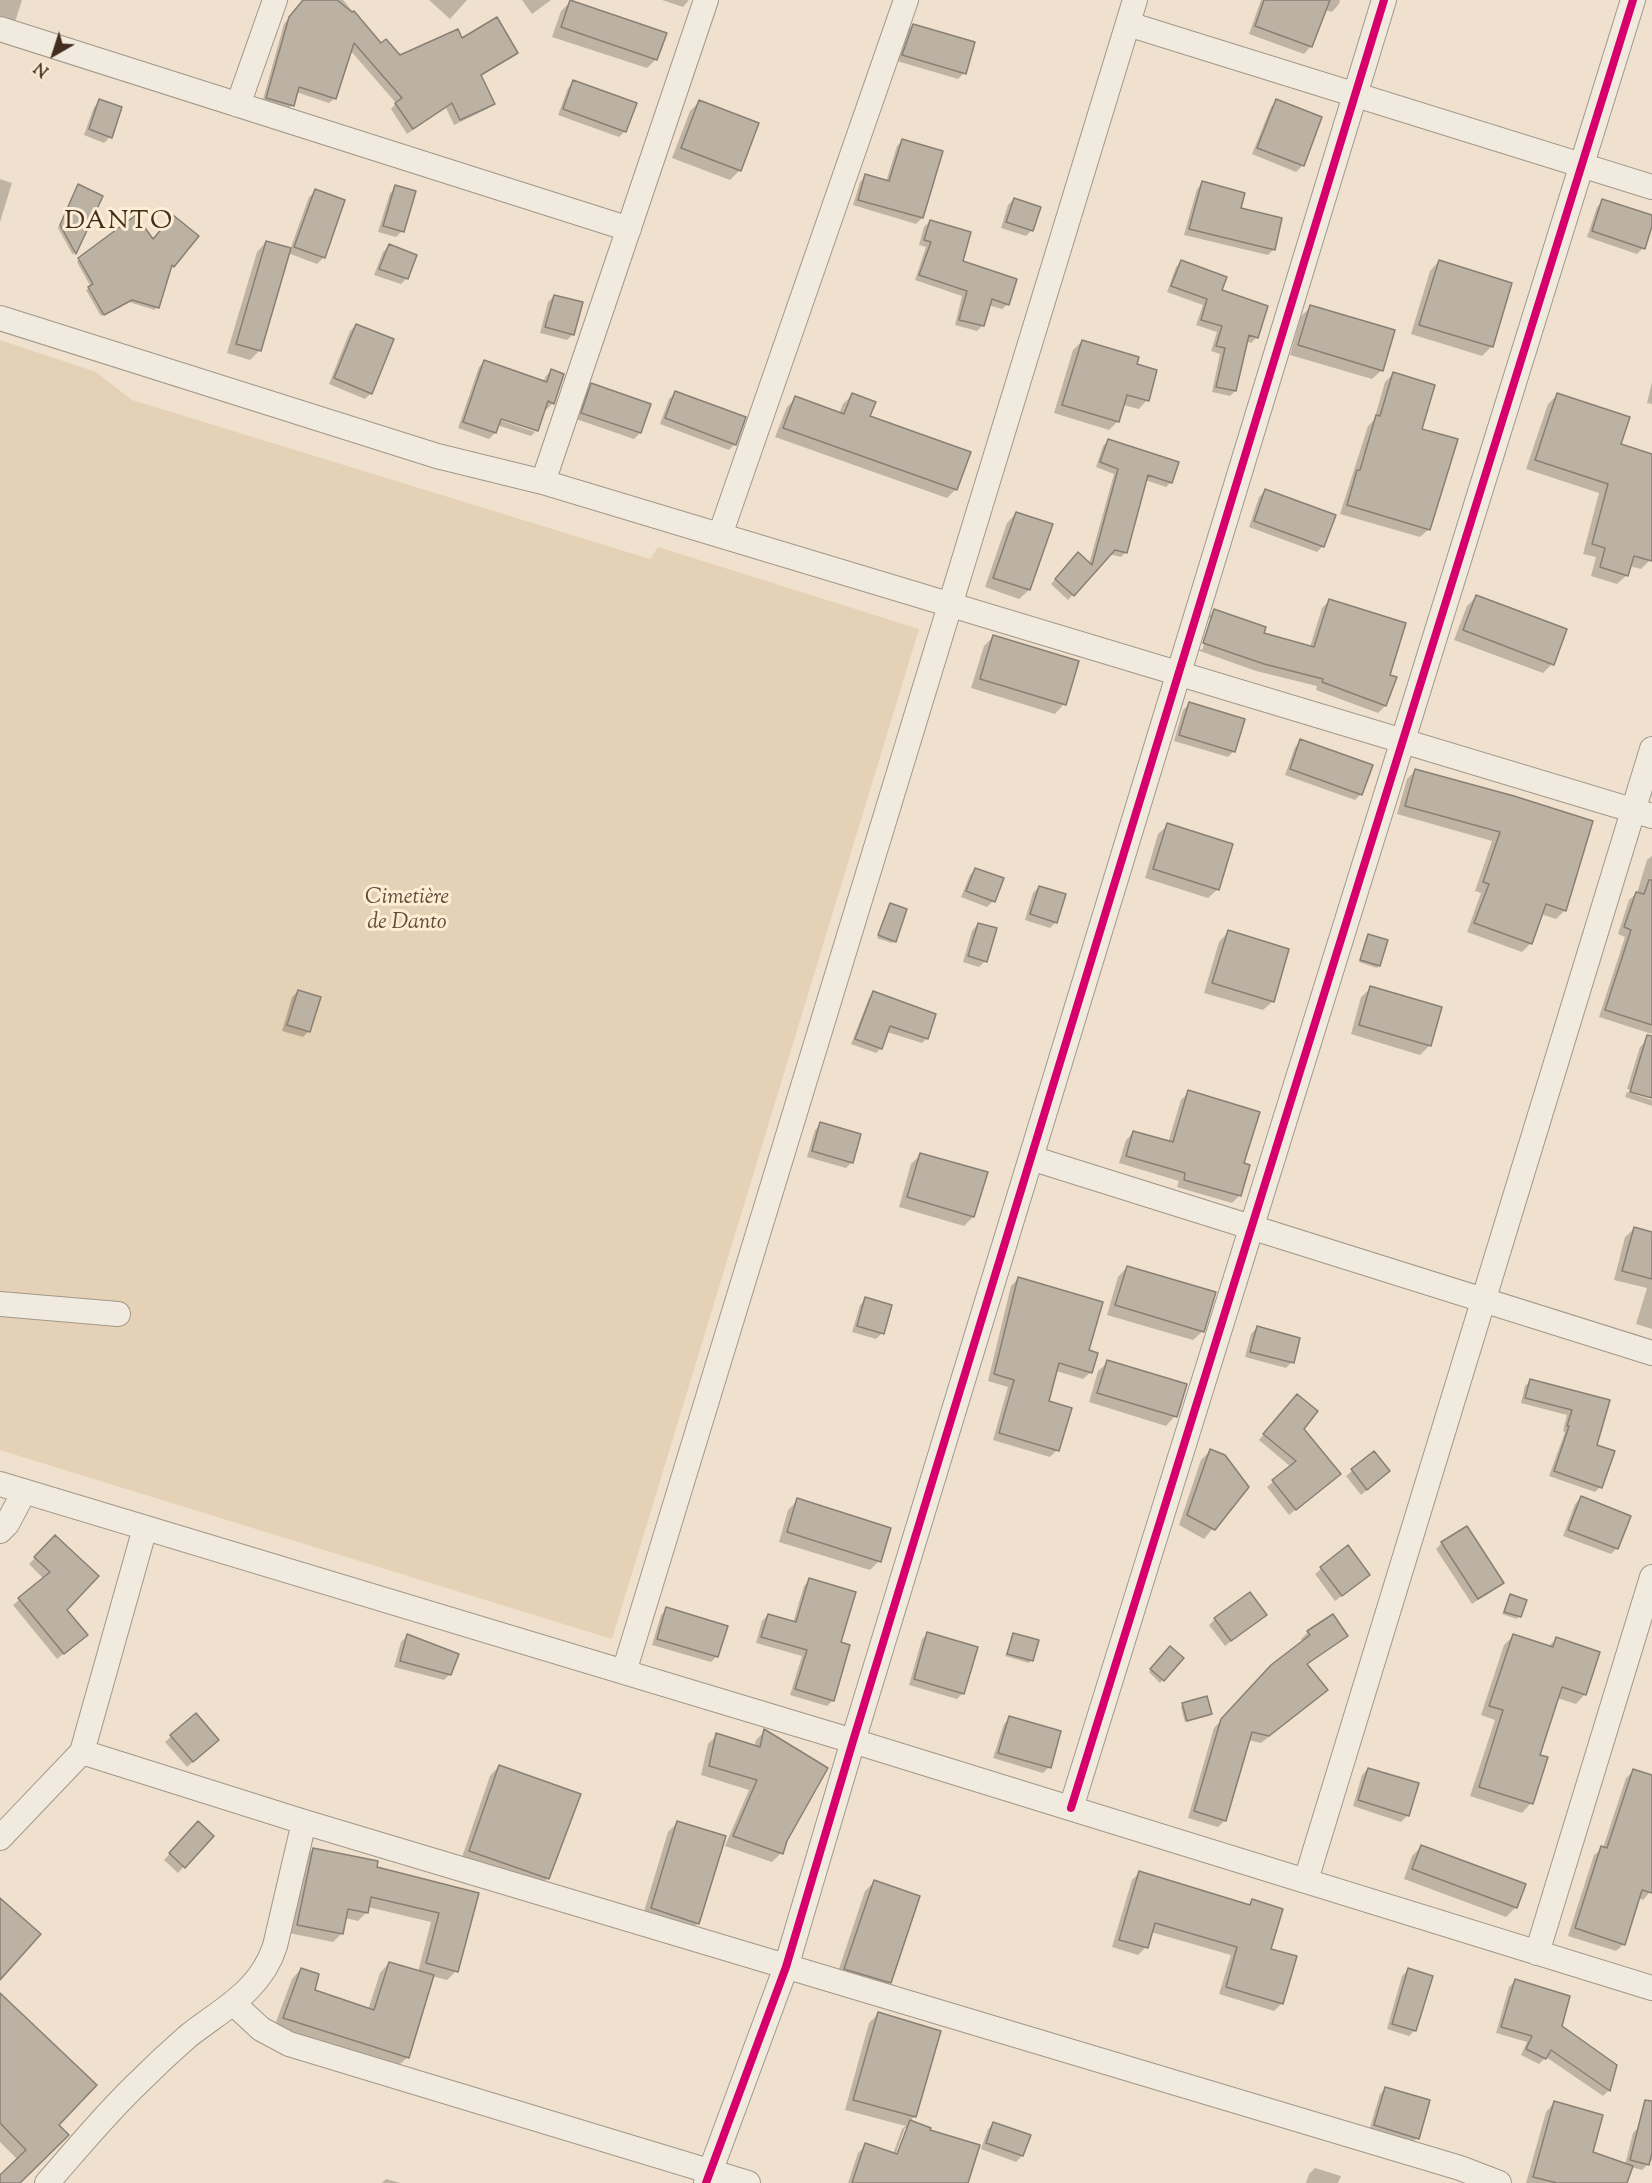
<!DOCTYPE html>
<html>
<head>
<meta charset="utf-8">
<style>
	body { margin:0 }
	#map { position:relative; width:1652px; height:2183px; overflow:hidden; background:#efe1cd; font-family:"Sorts Mill Goudy",serif }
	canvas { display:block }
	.north { position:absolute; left:24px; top:24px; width:60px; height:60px; -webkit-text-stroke:4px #feedd5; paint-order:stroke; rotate:219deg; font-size:16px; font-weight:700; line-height:24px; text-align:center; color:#412e1e }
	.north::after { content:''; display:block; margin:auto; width:21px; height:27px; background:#412e1e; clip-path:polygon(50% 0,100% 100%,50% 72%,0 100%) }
</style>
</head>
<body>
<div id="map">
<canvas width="1652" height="2183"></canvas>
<div class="north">N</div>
</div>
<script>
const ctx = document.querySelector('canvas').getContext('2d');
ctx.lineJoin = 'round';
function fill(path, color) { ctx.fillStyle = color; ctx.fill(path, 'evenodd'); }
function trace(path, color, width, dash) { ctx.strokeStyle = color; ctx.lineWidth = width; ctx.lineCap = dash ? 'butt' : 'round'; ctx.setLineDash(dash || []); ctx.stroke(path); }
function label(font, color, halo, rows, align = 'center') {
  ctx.font = font + ' "Sorts Mill Goudy",serif'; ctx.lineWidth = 6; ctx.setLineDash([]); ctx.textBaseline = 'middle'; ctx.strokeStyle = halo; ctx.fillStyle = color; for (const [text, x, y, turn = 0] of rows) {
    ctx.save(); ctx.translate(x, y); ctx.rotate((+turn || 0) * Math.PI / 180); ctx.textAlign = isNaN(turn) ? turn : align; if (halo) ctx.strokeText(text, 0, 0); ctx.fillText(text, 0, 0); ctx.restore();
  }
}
const green = new Path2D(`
	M0,340l96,32 36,28 518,159 8,-12 261,82 -307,1010 -612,-189z`);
const shadow = new Path2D(`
	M0,0h22l-6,19 -6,6 -10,-3z
	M304,0h39l38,45 19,12 116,-5 -5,6 -31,18 13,28 -6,5 -33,16 -8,-17 -39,26 -16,-25 5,-6 -46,-53 -15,48 -6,5 -33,-11 -4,13 -5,6 -25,-8 22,-79z
	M429,0h38l-17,19z
	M522,0h29l-19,14z
	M662,0h27l-6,7z
	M1261,0h79l-1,4 -7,8 -7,-2 -14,36 -7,8 -55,-20z
	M570,2l86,57 -9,9 -95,-31 9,-26z
	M913,25l51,48 -6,6 -61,-18 10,-30z
	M574,82l51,49 -6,6 -61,-22 10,-27z
	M100,101l10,36 -6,6 -20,-8 10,-28z
	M1277,101l43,17 -18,48 -6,6 -44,-18 19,-47z
	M699,102l41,68 -10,10 -58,-22 18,-47z
	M903,140l38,12 -19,66 -6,6 -63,-19 7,-23 6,-6 20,6 11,-36z
	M0,179l12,4 -12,39z
	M1203,183l36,26 35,40 -6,6 -84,-20 13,-46z
	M396,187l6,44 -6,6 -18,-5 12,-39z
	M76,189l25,8 -28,58 -15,-27z
	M316,191l27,10 -20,57 -6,6 -29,-11 -28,97 -10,10 -23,-7 30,-101 9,-10 24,8 19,-53z
	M1014,199l18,31 -6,6 -25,-8 7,-23z
	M1603,201l49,16 -9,31 -6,6 -50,-17 10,-30z
	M930,221l31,41 47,42 -6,5 -14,-4 -5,20 -6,6 -22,-6 7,-29 -47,-16 11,-33 -7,-2 5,-18z
	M197,236l-26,32 -16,42 -26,-8 -28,14 -15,-26 5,-3 -14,-25 2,-3 74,-18z
	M389,246l18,32 -6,6 -27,-9 9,-23z
	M1439,261l71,23 -19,63 -9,9 -71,-22 19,-63z
	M1181,262l39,29 46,16 -10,31 -5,5 -5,-2 -11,50 -5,5 -18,-4 8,-38 -9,-3 6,-19 -21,-7 7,-20 -36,-13 9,-25z
	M554,296l19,38 -6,6 -27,-7 8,-31z
	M1311,307l71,63 -10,9 -82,-24 11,-39z
	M356,325l15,68 -6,6 -36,-15 21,-53z
	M1082,341l53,24 12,35 -8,9 -16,-4 -5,16 -9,9 -55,-17 19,-63z
	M485,361l59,21 1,-5 6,-6 2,32 -6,6 -3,-1 -9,24v-3l-40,-14 -1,3 41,14 -4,4 -34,-11 -2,8 -6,6 -31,-11 21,-61z
	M1394,373l26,57 9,99 -9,8 -80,-23 28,-88 6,-6 11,-38z
	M1652,382v22l-5,-1z
	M592,385l48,48 -6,6 -58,-20 10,-28z
	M675,393l60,51 -6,6 -69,-26 9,-25z
	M852,395l16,22 88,72 -9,9 -172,-61 12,-30 9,-9 43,16 4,-10z
	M1557,395l62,50 33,11v96l-2,8 -9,9 -12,-3 -2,9 -10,9 -26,-8 5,-19 -13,-3 16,-61 -73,-24 22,-65z
	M1108,441l63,41 -5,5 -21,-7 -19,72 -5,5 -12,-3 -41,46 -17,-16 22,-25 16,5 25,-90 -18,-7 7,-21z
	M1265,491l58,55 -6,6 -68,-25 10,-30z
	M1016,513l35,12 -22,65 -10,9 -34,-12 22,-64z
	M1476,597l76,67 -9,9 -89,-33 13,-34z
	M1329,601l60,75 6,2 -10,28 -7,7 -62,-23 1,-4 -61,-15 -59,-21 10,-32 7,-7 48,23 48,13 12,-39zM1209,618h4l-11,32 -3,-1z
	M993,637l71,67 -9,10 -84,-26 13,-42z
	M1189,704l45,47 -6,6 -54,-16 9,-31z
	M1301,741l60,53 -6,6 -70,-25 10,-28z
	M1416,770l175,52 -26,88 -9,9 -15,-5 -10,29 -9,9 -55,-20 14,-39 -6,-2 17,-50 -95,-27 10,-35z
	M1168,825l50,64 -10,9 -63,-20 13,-44z
	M1652,856v178l-53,-17 26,-80 -7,-3 11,-34 8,-7 10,-33z
	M976,869l17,32 -6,6 -26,-10 9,-22z
	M1039,887l17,35 -6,6 -25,-8 8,-27z
	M890,904l4,37 -2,2 -15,-5z
	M978,924l7,37 -6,6 -16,-5 9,-31z
	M1228,932l45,69 -10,9 -59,-17 15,-51z
	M1369,935l10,30 -2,3 -18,-6 7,-24z
	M1371,988l59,57 -10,10 -69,-21 10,-37z
	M298,991l11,40 -6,6 -21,-6 10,-34z
	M874,993l53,45 -5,5 -35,-11 -6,16 -5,5 -25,-9 18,-46z
	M1646,1041l6,2v54l-25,-8 13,-42z
	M1189,1092l54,72 -4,32 -7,7 -55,-16 2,-6 -60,-18 7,-23 8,-8 34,11 13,-43z
	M1627,1092l25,8v6l-27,-9z
	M821,1124l31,38 -6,6 -39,-11 8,-27z
	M921,1154l52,63 -9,9 -65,-19 12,-43z
	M1634,1229l18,4v96l-16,-5 11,-36 -33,-8 11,-43z
	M1127,1267l76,64 -10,9 -86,-25 11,-38z
	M1019,1278l68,73 4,21 -8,7 -27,-8 -9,31 10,48 -7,7 -57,-17 15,-53 -20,-6 23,-95z
	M866,1299l16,34 -6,6 -24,-7 8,-27z
	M1257,1328l35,34 -6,6 -41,-11 6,-23z
	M1108,1362l67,54 -9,10 -77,-24 9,-31z
	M1531,1380l78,21 -13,44 4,42 -5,5 -46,-16 16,-44 -2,-1 4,-16 -46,-12 4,-17z
	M1291,1401l11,28 31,51 -44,35 -22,-28 24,-20 -32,-27z
	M1210,1451l37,36 -43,52 -25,-14 22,-65z
	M1374,1453l8,24 -21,18 -15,-19z
	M1581,1498l36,50 -6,6 -48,-18 12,-32z
	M798,1500l81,61 -9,9 -91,-28 9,-32z
	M55,1537l10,73 15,31 -23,18 -44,-54 31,-26 -15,-15z
	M1442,1543l60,40 -30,21 -36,-55z
	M1347,1547l15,33 -27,21 -20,-27z
	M810,1580l30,63 -7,57 -6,6 -37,-11 12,-39 -46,-13 6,-22 6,-6 25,8 11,-37z
	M1510,1595l15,6 -8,18 -15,-5z
	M667,1609l50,47 -6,6 -59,-17 9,-30z
	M1265,1615l-40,31 -16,-21 6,-6z
	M1332,1616l14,20 -40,29 13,32 -58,46 -13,-3 -23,80 -7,7 -30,-9 26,-90 50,-54 39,-32 -2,-3 7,-7z
	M928,1633l35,60 -6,6 -48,-14 13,-46z
	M1014,1634l17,26 -2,3 -24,-7z
	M407,1636l43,38 -6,6 -50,-13 7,-25z
	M1513,1636l35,11 8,-8 29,55 -9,10 -19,-6 -19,58 8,2 -15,45 -9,10 -52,-17 25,-76 -14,-5 23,-70z
	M1170,1648l12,10 -22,25 -11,-11z
	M1183,1704l28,10 -3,2 -23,6 -4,-15z
	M196,1715l15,31 -24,21 -22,-25z
	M1010,1718l39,49 -6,6 -50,-15 11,-34z
	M765,1731l21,110 -5,12 -9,9 -47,-16 24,-56 -48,-15 7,-31 9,-9 37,12 2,-7z
	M499,1766l80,29 -32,84 -9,9 -77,-28 29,-84z
	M1368,1769l49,15 -10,32 -6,6 -48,-16 9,-31z
	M1634,1771l18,6v110l-2,5 -7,8 -5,-2 -14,46 -8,7 -48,-15 26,-81 9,-7 23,-70z
	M678,1822l20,101 -10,10 -46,-15 26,-86z
	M192,1829l20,7 -34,37 -14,-13z
	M1422,1846l94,61 -10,10 -102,-38 8,-23z
	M313,1849l62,19 102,26 -21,77 -9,9 -15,-4 -24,81 -10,9 -124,-39 18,-48 9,-10 12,21 55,20 12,-37 9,-10 29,9 13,-50 -63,-15 -1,5 -9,9 -13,-3 -3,15 -9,9 -44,-9 15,-75z
	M1140,1872l107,34 5,-5 18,49 12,53 -8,8 -55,-17 12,-39 -80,-23 -5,15 -8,8 -26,-8 20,-67z
	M874,1882l16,100 -10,9 -44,-13 29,-87z
	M1408,1970l7,60 -6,6 -22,-7 15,-53z
	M1515,1981l45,46 49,63 -6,6 -57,-39 -7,7 -18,-9 6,-13 -31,-9 13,-46z
	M0,1995l57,130 -39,58h-18v-6l18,-17 -18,-18z
	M878,2014l37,102 -5,5 18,10 39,52h-119l10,-30 8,-8 27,9 9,-25 4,-3 -61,-16 24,-87zM905,2128h3l-12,34 -3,-1z
	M1386,2088l31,50 -6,6 -42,-13 11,-37z
	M1554,2103l37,50 34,12 8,-32 6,-6 13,3v30l-10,10 -11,-3 -6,16h-99l20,-71z
	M994,2123l28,33 -6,6 -35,-13 7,-20z
	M1315,2168l26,8 -3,7h-32l3,-9z
	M386,2179l15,4h-19z`);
const building = new Path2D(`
	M303,0h34l15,12 2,-1 27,32 5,-4 14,16 58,-26 4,9 35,-21 21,36 -37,22 14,29 -35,16 -8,-17 -39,26 -18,-26 7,-5 -48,-55 -18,56 -37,-12 -5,19 -28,-8 23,-81z
	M570,0l97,33 -10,27 -96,-33z
	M1264,0h66l-18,47 -57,-21z
	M913,24l62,18 -9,32 -64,-19z
	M573,80l64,23 -11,29 -63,-23z
	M99,99l23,8 -10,31 -23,-9z
	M1276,99l46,18 -18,49 -47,-18z
	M699,100l60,23 -18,48 -60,-23z
	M902,139l41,12 -20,67 -65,-18 7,-26 24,7z
	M1202,181l43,12 -4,15 41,10 -7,32 -86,-21z
	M78,184l25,12 -27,58 -16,-29z
	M395,185l21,6 -12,41 -21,-6z
	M315,189l30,11 -20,58 -31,-11z
	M1014,198l27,9 -8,24 -27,-9z
	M1602,199l50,16v11l-7,23 -53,-18z
	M136,215l17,24 20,-24 26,21 -25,31 -2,-2 -13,43 -27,-8 -28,15 -16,-28 5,-3 -15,-26z
	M930,220l41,12 -8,29 54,18 -8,26 -17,-6 -8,27 -25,-6 8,-29 -48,-16 12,-33 -7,-2z
	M266,241l25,7 -30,103 -25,-7z
	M389,244l28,11 -9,24 -29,-10z
	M1181,260l46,17 -5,13 46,16 -10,32 -9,-3 -13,56 -20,-4 9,-39 -9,-2 6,-20 -21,-6 6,-21 -36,-13z
	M1439,260l73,23 -19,64 -74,-22z
	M554,295l29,7 -9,33 -29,-8z
	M1310,305l85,25 -12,41 -85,-26z
	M356,324l38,15 -22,55 -38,-16z
	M1082,340l57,17 -2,7 20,6 -8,31 -22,-6 -8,27 -57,-17z
	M484,360l63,22 4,-13 13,5 -10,30 -6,-3 -10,30 -37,-12 -5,14 -33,-11z
	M1393,372l42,13 -13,44 36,10 -28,91 -83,-25 10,-35h3l16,-55 4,1z
	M591,383l60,21 -10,29 -60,-20z
	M675,391l71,26 -10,28 -71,-27z
	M852,393l24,9 -6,14 101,36 -14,38 -174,-62 12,-32 49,18z
	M1557,393l73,24 -9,27 31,10v107l-18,-5 -6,20 -28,-9 5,-19 -13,-4 16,-60 -73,-24z
	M1108,439l71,23 -7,21 -24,-8 -21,78 -12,-3 -41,46 -19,-17 23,-27 14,13 26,-96 -18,-7z
	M1265,489l71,26 -12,32 -70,-26z
	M1016,512l37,12 -23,66 -37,-12z
	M1476,595l91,34 -13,36 -91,-35z
	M1329,599l77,24 -16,52 7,2 -11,29 -64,-24 1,-3 -59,-15 -61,-21 11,-34 52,18 -2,6 50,14z
	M993,635l86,26 -13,44 -86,-26z
	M1189,702l56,17 -10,33 -56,-17z
	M1300,739l73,26 -11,30 -72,-26z
	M1415,769l99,27 79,25 -27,90 -20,-7 -14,40 -58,-21 15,-39 -6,-2 17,-50 -95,-26z
	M1167,823l66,21 -14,46 -66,-21z
	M975,868l29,10 -9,24 -29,-11z
	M1649,880h3v145l-47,-15 26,-80 -7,-3 12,-35 8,2z
	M1039,886l27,8 -9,29 -27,-9z
	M890,903l17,6 -11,33 -18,-7z
	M978,923l19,5 -10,34 -19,-6z
	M1228,930l61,19 -15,53 -62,-19z
	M1368,934l20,6 -8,26 -20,-6z
	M1370,986l72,21 -11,39 -72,-21z
	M298,990l23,7 -11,35 -23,-7z
	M873,991l63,23 -8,25 -38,-13 -8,23 -27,-10z
	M1647,1035l5,1v62l-22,-6z
	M1188,1090l72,22 -16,51 6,2 -9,31 -57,-16 1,-7 -59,-17 7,-25 40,11z
	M820,1122l41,12 -8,29 -41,-12z
	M920,1153l68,19 -14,45 -67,-20z
	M1634,1227l18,5v47l-30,-8z
	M1127,1266l89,26 -12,40 -89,-27z
	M1018,1277l85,25 -14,48 9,3 -6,20 -33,-10 -10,38 23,7 -13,43 -60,-18 15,-53 -20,-6z
	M865,1297l27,8 -8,29 -27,-8z
	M1257,1326l43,12 -6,25 -44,-11z
	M1107,1360l80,24 -10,33 -80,-24z
	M1530,1379l80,21 -13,45 18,6 -13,37 -48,-17 15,-45h-2l5,-16 -47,-12z
	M1297,1394l21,17 -14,18 37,45 -45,36 -24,-30 24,-19 -33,-27z
	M1210,1449l15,6 24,32 -34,43 -28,-15z
	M1374,1451l16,20 -23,19 -16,-21z
	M1581,1496l50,20 -13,33 -50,-19z
	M797,1498l94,30 -10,34 -94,-30z
	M1467,1526l37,57 -26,16 -37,-57z
	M55,1535l44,41 -32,34 21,25 -24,19 -46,-56 32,-26 -16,-15z
	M1348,1545l22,30 -28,21 -22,-29z
	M809,1578l47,14 -15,50 9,3 -16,56 -39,-12 12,-39 -46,-13 7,-23 28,8z
	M1250,1592l17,23 -36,26 -17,-23z
	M1510,1594l17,6 -6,17 -17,-5z
	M666,1607l62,19 -10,31 -61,-18z
	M1333,1614l15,22 -41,28 21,26 -59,46 -17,-4 -26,89 -32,-10 27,-92 50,-54 39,-30 -3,-4z
	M927,1632l51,15 -14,47 -50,-15z
	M1013,1633l26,7 -6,21 -26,-7z
	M407,1634l52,20 -8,21 -51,-14z
	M1513,1634l40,13 3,-10 44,15 -14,43 -24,-8 -22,68 8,2 -15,47 -54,-17 24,-77 -14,-4z
	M1170,1646l14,12 -20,23 -14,-12z
	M1207,1696l5,18 -25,7 -5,-18z
	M196,1713l23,27 -26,22 -23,-27z
	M1009,1716l52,15 -10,37 -53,-15z
	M764,1729l64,39 -41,73 -4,13 -50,-18 24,-56 -48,-14 7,-33 44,14z
	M499,1765l82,29 -32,85 -80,-28z
	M1368,1768l51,15 -10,33 -51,-16z
	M1633,1769l19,6v118l-10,-3 -17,55 -50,-17 26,-82 6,2z
	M198,1821l16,15 -29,32 -16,-15z
	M677,1821l49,15 -27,88 -48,-16z
	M1421,1845l105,39 -9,24 -105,-39z
	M313,1848l65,13 -1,6 102,26 -21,79 -32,-9 13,-50 -68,-16 -3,16 -20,-4 -5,25 -46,-9z
	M1139,1871l111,34 2,-6 31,10 -12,40 26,7 -14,48 -57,-17 11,-40 -82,-24 -7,25 -29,-8z
	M874,1880l46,16 -29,87 -47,-14z
	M0,1898l41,36 -41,46z
	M389,1962l45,13 -25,83 -126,-40 18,-50 18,6 -4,16 59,20z
	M1408,1968l25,8 -17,55 -24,-7z
	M1515,1979l55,17 -8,30 55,39 -7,26 -59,-41 -5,9 -20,-10 6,-13 -31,-9z
	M0,1993l97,92 -38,40 10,10 -49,48h-20v-8l26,-25 -26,-27z
	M878,2012l63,19 -25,86 -63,-17z
	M1385,2087l45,13 -11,39 -45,-14z
	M1645,2100l7,1v52l-3,12 -19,-5z
	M1554,2101l49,14 -10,37 40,14 -6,17h-70l-24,-6z
	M910,2120l21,8 -1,2 50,15 -12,38h-116l13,-40 32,11z
	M993,2122l38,13 -8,21 -37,-13z`);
const minor = new Path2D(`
	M1128,24l524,163
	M0,29l629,200
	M238,105l37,-105
	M0,318l437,138 106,26 1109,334
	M543,482l163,-482
	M720,535l186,-535
	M1031,1158l621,195
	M0,1304l118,10
	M0,1484l853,257 799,247
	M0,1531l7,-7 17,-32
	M624,1672l511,-1672
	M82,1752l222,70 1156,346 39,15
	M1071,1808l562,-1808
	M0,1838l82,-86 63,-224
	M1306,1880l346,-1131
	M1537,1953l115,-376
	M233,2003l28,26 28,15 459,139
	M47,2183c30,-34 60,-71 93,-102 15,-15 31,-30 47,-44 35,-28 73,-45 88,-91l29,-124
	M706,2183l80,-216 67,-226 531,-1741`);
const cycleway = new Path2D(`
	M1071,1808l562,-1808
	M706,2183l80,-216 67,-226 531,-1741`);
const parkNames = [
	["Cimetière",407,899],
	["de Danto",407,924]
];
const quarterNames = [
	["DANTO",119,224]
];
fill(green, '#e5d1b6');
fill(shadow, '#0003');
fill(building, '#bcb2a4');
trace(building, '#897f73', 1.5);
trace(minor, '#a1978a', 26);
trace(minor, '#f1eadf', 24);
trace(cycleway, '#d6006c', 8);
label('italic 22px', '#604c39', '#feedd5', parkNames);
ctx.letterSpacing = '1.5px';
label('26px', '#412e1e', '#feedd5', quarterNames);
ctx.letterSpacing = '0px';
</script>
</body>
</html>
